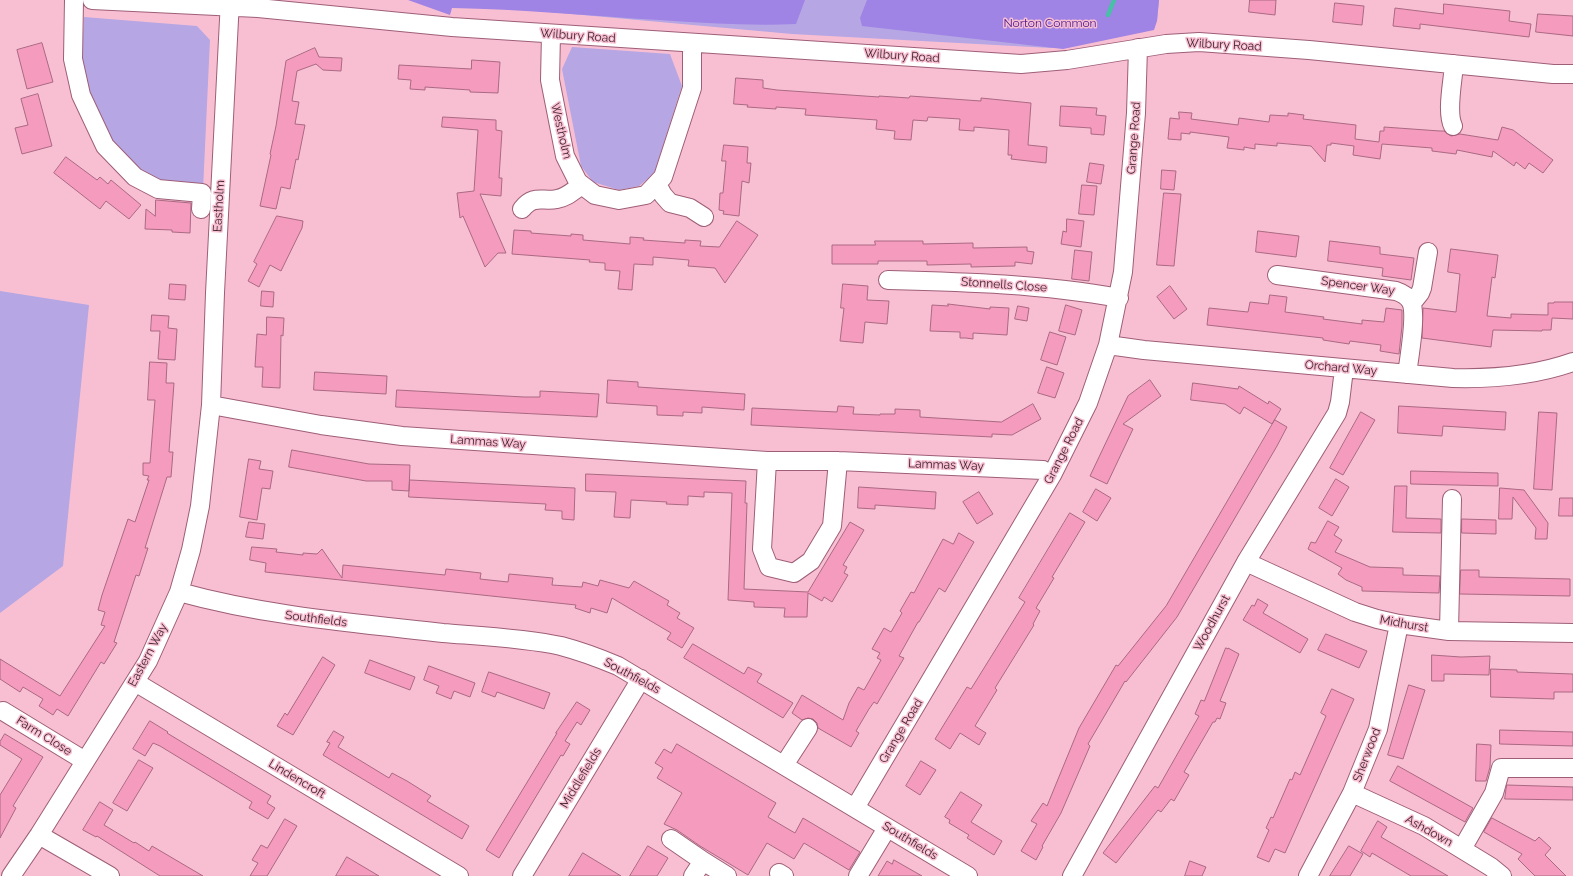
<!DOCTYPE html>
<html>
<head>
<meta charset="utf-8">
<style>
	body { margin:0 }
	canvas { display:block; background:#f8bfd3 }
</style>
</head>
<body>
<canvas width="1573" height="876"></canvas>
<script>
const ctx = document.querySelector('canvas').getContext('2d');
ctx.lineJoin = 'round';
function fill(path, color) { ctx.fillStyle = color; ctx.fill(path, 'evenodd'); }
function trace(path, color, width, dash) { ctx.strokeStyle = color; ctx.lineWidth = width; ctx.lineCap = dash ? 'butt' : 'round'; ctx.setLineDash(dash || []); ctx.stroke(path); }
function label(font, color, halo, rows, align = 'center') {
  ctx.font = font + ' Raleway,sans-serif'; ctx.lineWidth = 3; ctx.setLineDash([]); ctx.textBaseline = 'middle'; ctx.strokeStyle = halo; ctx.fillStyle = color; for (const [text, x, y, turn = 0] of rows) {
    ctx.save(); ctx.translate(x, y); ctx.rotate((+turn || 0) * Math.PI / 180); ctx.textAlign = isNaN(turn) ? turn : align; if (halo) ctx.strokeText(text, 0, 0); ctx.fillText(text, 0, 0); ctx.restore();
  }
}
const green = new Path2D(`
	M417,0h742l-2,21 -106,27 -259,-14z
	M84,17l113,9 13,14 -7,150 -45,-9 -23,-14 -27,-31 -19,-47 -7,-33z
	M572,47l98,7 12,32 -28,88 -15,12 -20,4 -26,-8 -12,-16 -19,-97z
	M0,291l89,14 -26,261 -63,47z`);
const forest = new Path2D(`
	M408,0h397l-9,24c-45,2 -92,-1 -137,-4 -69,-4 -138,-11 -207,-12l-2,7z
	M867,0h292l-2,21 -3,9 -91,19 -201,-23 -2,-8z`);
const stream = new Path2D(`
	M1108,15l6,-15`);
const building = new Path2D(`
	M1250,0h26l-1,15 -26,-3z
	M1335,3l29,3 -2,19 -29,-3z
	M1444,4l66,7 -1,10 22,3 -2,13 -109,-13v5l-27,-3 2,-18 48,6z
	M1538,14l35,2v20l-37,-4z
	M42,43l11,39 -26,7 -10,-39z
	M315,48l4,9 23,1 -1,13 -18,-1 -7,-6 -19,7 -5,30 7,1 -4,22 10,1 -7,35 -2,-1 -6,30 -9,-2 -5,22 -16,-3 11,-51 -1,-1 6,-28 10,-65z
	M472,60l28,2 -2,31 -28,-1v-2l-45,-3v3l-15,-1 1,-9 -13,-1 1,-14 72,4z
	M736,78l27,2v8l14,2 102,7v-1l30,2 1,-2 71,5v-3l50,5 -3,42 19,2 -1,16 -35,-4 1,-4h-4l1,-25 -35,-3v4l-15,-1 1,-11 -32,-2 -1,4 -14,-1 -2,20 -17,-1 1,-8 -19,-2 1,-9 -72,-5 1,-6 -30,-2v2l-29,-2 1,-2 -14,-1z
	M38,94l14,52 -30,8 -7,-26 13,-3 -7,-26z
	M1061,106l36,2 -1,7 10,1 -2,19 -13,-1v-6l-31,-2z
	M1179,112l13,1 -1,6 47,6 1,-7 30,4 1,-7 18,1v-3l16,2 -1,4 53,6 -1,14 24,3 1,-11h4v-4l56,4h4l7,5 9,-2 38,6 4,-13 11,3 40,30 -10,13 -14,-10 -4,6 -9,-7 -2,4 -21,-15 -1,6 -35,-7 -1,4 -24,-3v-3l-50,-4 -2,15 -27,-4 1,-9 -23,-3v2h-4l-2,17 -14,-16 -34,-3v3l-22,-2v5l-11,-2v3l-17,-2 2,-11 -39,-5v2l-9,-1v7l-13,-1 2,-21 9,1z
	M443,117l53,3v10l6,1 -3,47h3l-1,18 -21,-2 26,59h-8l-13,14 -22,-51 -3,2 -3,-25 17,-2 4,-61 -36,-3z
	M724,145l24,2 -1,16h4l-2,20 -7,-2 -3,35 -16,-2 1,-3 -5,-1 1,-17h3l3,-32h-4z
	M66,157l31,23 3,-3 8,7 3,-4 30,25 -12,14 -23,-18 -6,8 -46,-36z
	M1090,163l14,2 -3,19 -14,-2z
	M1162,170l14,1 -2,19 -13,-1z
	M1082,185l15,1 -3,29 -15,-1z
	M1164,193l17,1 -7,72 -17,-1z
	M156,200l35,3 -1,30 -18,-1v-2l-27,-1 1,-20 9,7z
	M277,216l26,5 -1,7 -21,43 -11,-6 -11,22 -11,-6 9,-17 -3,-2z
	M1067,219l17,2 -3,26 -20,-3 2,-13 3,1z
	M737,221l21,14 -33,48 -10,-15 -27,-2 1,-6 -36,-3v8l-19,-1 -2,26 -14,-1 2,-18 -15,-1v-7l-16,-1 1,-2 -78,-6 2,-24 17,1v2l13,1 27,2v-2l12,1v5l47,4v-7l14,1 -1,2 42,3v-3l16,1 -1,5 19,1z
	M1258,231l41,5 -3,21 -40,-5z
	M875,241h48v3l50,-1v5l54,-1v4l7,1 -2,12 -17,-2v4l-44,1v-3l-44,1v-4h-49v3h-46v-19h43z
	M1330,241l50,6v7l34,4 -3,22 -29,-4 1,-8 -55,-7z
	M1451,249l47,6 -3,23 -3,-1 -5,39 24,2v-4l37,1v-12h6v-1h19v17l-21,-1 -1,12h-9v1l-49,-1 -2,17 -69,-9 1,-30 33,4 4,-38 -12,-2z
	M1075,250l17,2 -3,29 -17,-2z
	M170,284l16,1 -1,15 -16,-1z
	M843,284l25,2 -1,14 22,1 -2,23 -22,-2 -2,21 -23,-2 4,-33h-3z
	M1170,286l17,23 -13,10 -17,-22z
	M262,291l12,1 -1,15 -12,-1z
	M1270,295l17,2 -2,15 39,5 -1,2 39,5v-4l22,2 2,-14 16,2v16l-3,28 -19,-3 1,-6 -31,-4 -1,3 -26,-4v-2l-116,-13 2,-17 39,4 2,-10 18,2z
	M948,304l42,5v-2l19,1 -2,27 -34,-2v6l-7,-1h-6v-6l-30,-1 2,-26 16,1z
	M1066,305l16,5 -7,25 -16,-4z
	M1018,306l11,2 -2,13 -12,-2z
	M152,315l17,1 -1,12 9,1 -2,31 -17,-1 2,-28h-9z
	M267,317l17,1 -1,18 -2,-1 -1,53 -18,-1 1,-20h-8l2,-33 9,1z
	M1050,332l16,5 -9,28 -16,-5z
	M150,362l17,1 -1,20h8l-5,69h4l-2,25h-4l-22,71h3l-9,28 -3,-1 -22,67 3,1 -13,21 -3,-2 -33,54 -11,-7 -4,6 -14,-9 4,-7 -20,-12 -3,5 -20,-13v-20l60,37 45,-70 -4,-1 4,-13 -7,-2 4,-15 26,-76 7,3 14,-42h-2l2,-4 -6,-1v-12h7l5,-63h-7z
	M1047,367l17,6 -9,25 -17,-5z
	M315,372l72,4 -1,18 -72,-4z
	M608,380l30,2v5l107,7 -1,16 -42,-3v6l-19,-1v4l-26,-1v-9l-50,-3z
	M1150,380l11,16 -38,28 10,5 -26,55 -17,-8 38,-80z
	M1193,383l45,6 1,-3 29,18 1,-3 12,8 -9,15 -28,-17 -4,7 -15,-10 -34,-4z
	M397,390l127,7h16v-6l59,3 -2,23 -201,-10z
	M1033,404l8,15 -29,16 -20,-1v3l-241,-12 1,-17 85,4 1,-6 16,1 -1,7 27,1v-1h15v-5l25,1v7l81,5z
	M1399,406l107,6 -1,18 -62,-4 -1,10 -44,-3z
	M1361,412l14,8 -32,55 -13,-7z
	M1539,412l18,1 -5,77 -18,-1z
	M1275,420l12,7 -10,19 -100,171 -51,65 -1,-1 -37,63 2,2 -29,67 -19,33 1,1 -7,13 -15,-9 16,-27 -6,-3 12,-18 4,3 32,-78 37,-63 2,1 48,-60z
	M292,450l77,14 41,1 -1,26 -17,-1v-9h-26l-77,-14z
	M249,459l12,2 -2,8 14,2 -3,18 -8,-1 -5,32 -17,-3z
	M1411,471l87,2v13l-87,-2z
	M586,474l160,7 -1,22h2l-3,86 64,3 42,-70 14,8 -21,35 4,2 -3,6 4,2 -16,27 -8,-5 -2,4 -14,-8 -1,24h-23l1,-9 -31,-1v-5l-26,-2 4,-107 -28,-1v5l-16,-1v9l-22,-1 1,-2 -36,-2 -1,18 -16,-1 2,-25 -30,-1z
	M1336,479l13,8 -17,29 -13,-8z
	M410,480l165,8 -1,32 -12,-1v-8l-17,-1 1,-6 -137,-7z
	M1395,486h12l-1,32 35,1v14l-48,-1z
	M859,487l77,5 -1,17 -60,-4v4l-17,-1z
	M1500,488l24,2 24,33 -1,16h-12l1,-11 -23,-31 -1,22h-13z
	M1096,489l15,9 -14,23 -14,-9z
	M979,492l14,22 -16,10 -14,-22z
	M1560,498h13v18h-14z
	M1070,513l15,9 -33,55 2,1 -18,30 4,3 -7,13 1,1 -39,63 2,2 -22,36 11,7 -7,12 -19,-12 -10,16 -15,-10 32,-52 4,2 54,-87 -6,-4z
	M1462,519l34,1v14l-34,-1z
	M1328,521l11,6 -5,8 8,5 -7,12 35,15 33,1v7l37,1 -1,17 -77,-2v-4l-16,-7 -8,-6 4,-6 -34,-19 3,-7 4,1z
	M249,522l16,2 -2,15 -17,-2z
	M959,533l15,9 -29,50 -6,-4 -20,34h-1l-19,34 5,2 -27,46 -3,-2 -5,7 -13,22 3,2 -8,14 -33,-19 -1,-5 -4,-4 -5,-1 -6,2 -10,-7 10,-18 41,25 6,-17 9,-16 6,3 17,-30 -4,-2 3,-5 -8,-4 12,-21 7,4 11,-19 -2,-2 11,-19 3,1 29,-54 10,5z
	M252,547l25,2 -1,3 27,3v-2l14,1 5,-5 20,29 1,-13 102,10 1,-6 35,4 -1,6 28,3 1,-8 44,4 -1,7 30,2 1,-5 15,4 2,-6 29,8 5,-7 35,20 -2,4 13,8 -3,5 17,10 -12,20 -15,-9 4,-6 -59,-35 -5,15 -16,-5 -1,5 -15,-5 1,-3 -311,-33 1,-9 -16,-3z
	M1461,570h18v7l91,2v17l-110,-2z
	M1258,599l10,6 -5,8 45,26 -8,14 -57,-33 9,-15 2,1z
	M1326,634l41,17 -8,17 -41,-18z
	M693,644l51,30 4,-7 14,7 -5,8 36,21 -10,15 -99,-60z
	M1226,648l2,1v-1l11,6 -19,47 6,2 -6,16 -3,-1 -2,4h-2l-29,50 5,3 -15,26 -3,-2 -10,13 -3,-2 -42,53 -13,-10 52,-67 3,2 41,-72 -4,-2 6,-14 3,1z
	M1432,655l29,2 29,-1 -1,19 -45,-1v7h-12z
	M323,657l12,8 -42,70 -16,-9 8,-13 2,2z
	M370,660l45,17 -5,13 -45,-17z
	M429,666l46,17 -5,14 -16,-6 -3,8 -15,-6 3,-7 -15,-6z
	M1491,669l26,1v2l56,2v18h-19v7l-63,-2z
	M489,672l61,21 -6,16 -47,-17 -2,5 -13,-5z
	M1409,685l16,5 -22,69 -15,-4z
	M1332,689l22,10 -69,154 -10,-4 -6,13 -12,-5 12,-27 -3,-2 5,-11 2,1 17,-39 2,1 3,-8 5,3 26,-59 -5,-3z
	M577,702l13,8 -9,15 -4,-3 -12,19 5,3 -7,12 -2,-1 -62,103 -13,-8 71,-117h-1z
	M150,721l18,11 -1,1 104,63 -4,7 8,5 -7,11 -19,-11 3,-6 -92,-56 -7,-3 -8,13 -12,-7z
	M1500,730l73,2v14l-73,-2z
	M334,731l10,6 -6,10 51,31 3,-5 15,8 24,15 -4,5 42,25 -7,13 -139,-84 7,-12 -3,-1z
	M5,734l38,23 -30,49 3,2 -16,30v-43l22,-36 -22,-14v-3z
	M677,744l99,59 -8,14 15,9 12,7 8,-15 57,34 -11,18 -45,-27 -10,16 -27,-16 -19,32 -48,-29 -23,-16 -13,-6 18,-31 -25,-15 6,-10 -8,-5 9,-14 7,4z
	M1477,744l14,1 -1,22 -4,14h-10z
	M139,760l14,8 -26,43 -14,-8z
	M921,761l15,9 -16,25 -14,-9z
	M1398,766l75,42 -8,14 -75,-41z
	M1507,785l66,2v13l-68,-1z
	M961,792l21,13 -11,17 31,19 -8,14 -27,-17 2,-3 -20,-12 1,-3 -5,-3z
	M100,802l13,8 -9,15 30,18 1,-1 14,9 3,-5 51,30h-43l-63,-40 -1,1 -13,-7z
	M1492,818l43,23 4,-4 12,11 -6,7 21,21h-31l-17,-17 4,-5 -38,-22z
	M285,819l12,7 -30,50h-17l8,-13 -6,-3 9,-15 6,3z
	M1378,821l9,6 -6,10 67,39h-37l-39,-23 -2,4 -9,-6z
	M648,846l20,12 -11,18h-27z
	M1349,846l14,8 -13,22h-20z
	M583,853l38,23h-52z
	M347,857l32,19h-43z
	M894,860l28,16h-44l9,-15 5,3z
	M1190,861l16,6 -4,9h-17z`);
const minor = new Path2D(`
	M74,0l-1,59 8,36 24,51 30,31 23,12 44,4 -1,16
	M92,0l166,8 194,19 569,37 46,-4 99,-16 33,-2 110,8 244,24h20
	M551,34l-1,46 15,76 13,26 17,13 24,5 27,-5 17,-18 29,-89v-45
	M1453,126c-7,-14 0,-45 1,-62
	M657,184l6,11 7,8 20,5 14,9
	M522,209c12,-15 20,-7 35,-10 9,-1 17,-9 25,-14
	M1277,275l119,16c6,2 12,5 15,11 6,12 -2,57 -4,72
	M888,280c77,2 155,4 231,18
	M1412,303l8,-10 2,-5 6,-36
	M1108,345l36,5 309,28c40,1 81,-2 120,-16
	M211,405l110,20 81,11 365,25h71l205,9 9,5
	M767,461l-5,88 7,18 25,6 17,-12 21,-35 6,-65
	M1246,562l109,50 22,7 22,5 50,7 124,2
	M179,592c87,24 174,31 264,41 37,3 81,5 118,13 19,5 38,12 57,20l350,210
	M1449,631l3,-132
	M135,682l324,194
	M3,711l82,50
	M784,765l24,-37
	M1352,793l72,33 67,41 11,9
	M855,808l197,-333 36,-72 20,-58 15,-73 13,-159 2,-65
	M39,835l71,41
	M671,839l32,22
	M1462,849l32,-56 7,-25h72
	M779,873l5,3
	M11,876l28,-41 109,-174 31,-69 12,-42 9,-44 11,-101 4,-112 15,-293
	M522,876l119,-197
	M693,876l10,-15 24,15
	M858,876l29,-48
	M1072,876l174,-314 91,-149 3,-11 4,-33
	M1308,876l44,-83 26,-64 21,-105`);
const parkNames = [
	["Norton Common",1050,23]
];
const streetNames = [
	["Wilbury Road",578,36,4],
	["Wilbury Road",1224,45,3],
	["Wilbury Road",902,56,4],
	["Westholm",561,131,77],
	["Grange Road",1134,138,-86],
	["Eastholm",219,206,-87],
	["Stonnells Close",1004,285,4],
	["Spencer Way",1358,286,8],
	["Orchard Way",1341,368,5],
	["Lammas Way",488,442,4],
	["Grange Road",1064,451,-63],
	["Lammas Way",946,465,2],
	["Southfields",316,619,7],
	["Woodhurst",1212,623,-61],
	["Midhurst",1404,624,10],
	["Eastern Way",148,655,-62],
	["Southfields",632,676,28],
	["Grange Road",901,731,-59],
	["Farm Close",44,736,32],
	["Sherwood",1367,755,-69],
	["Middlefields",581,778,-59],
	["Lindencroft",297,779,31],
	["Ashdown",1429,831,29],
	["Southfields",910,841,31]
];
fill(green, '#b6a7e4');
fill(forest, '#9f83e5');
trace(stream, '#47c0a5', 4.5);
fill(building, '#f59bbd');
trace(building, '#aa6982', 1);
trace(minor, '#9e5e77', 20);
trace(minor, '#fff', 18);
label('12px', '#48158a', '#f8bfd3', parkNames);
label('12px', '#3a1f29', '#f8bfd3', streetNames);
</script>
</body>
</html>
